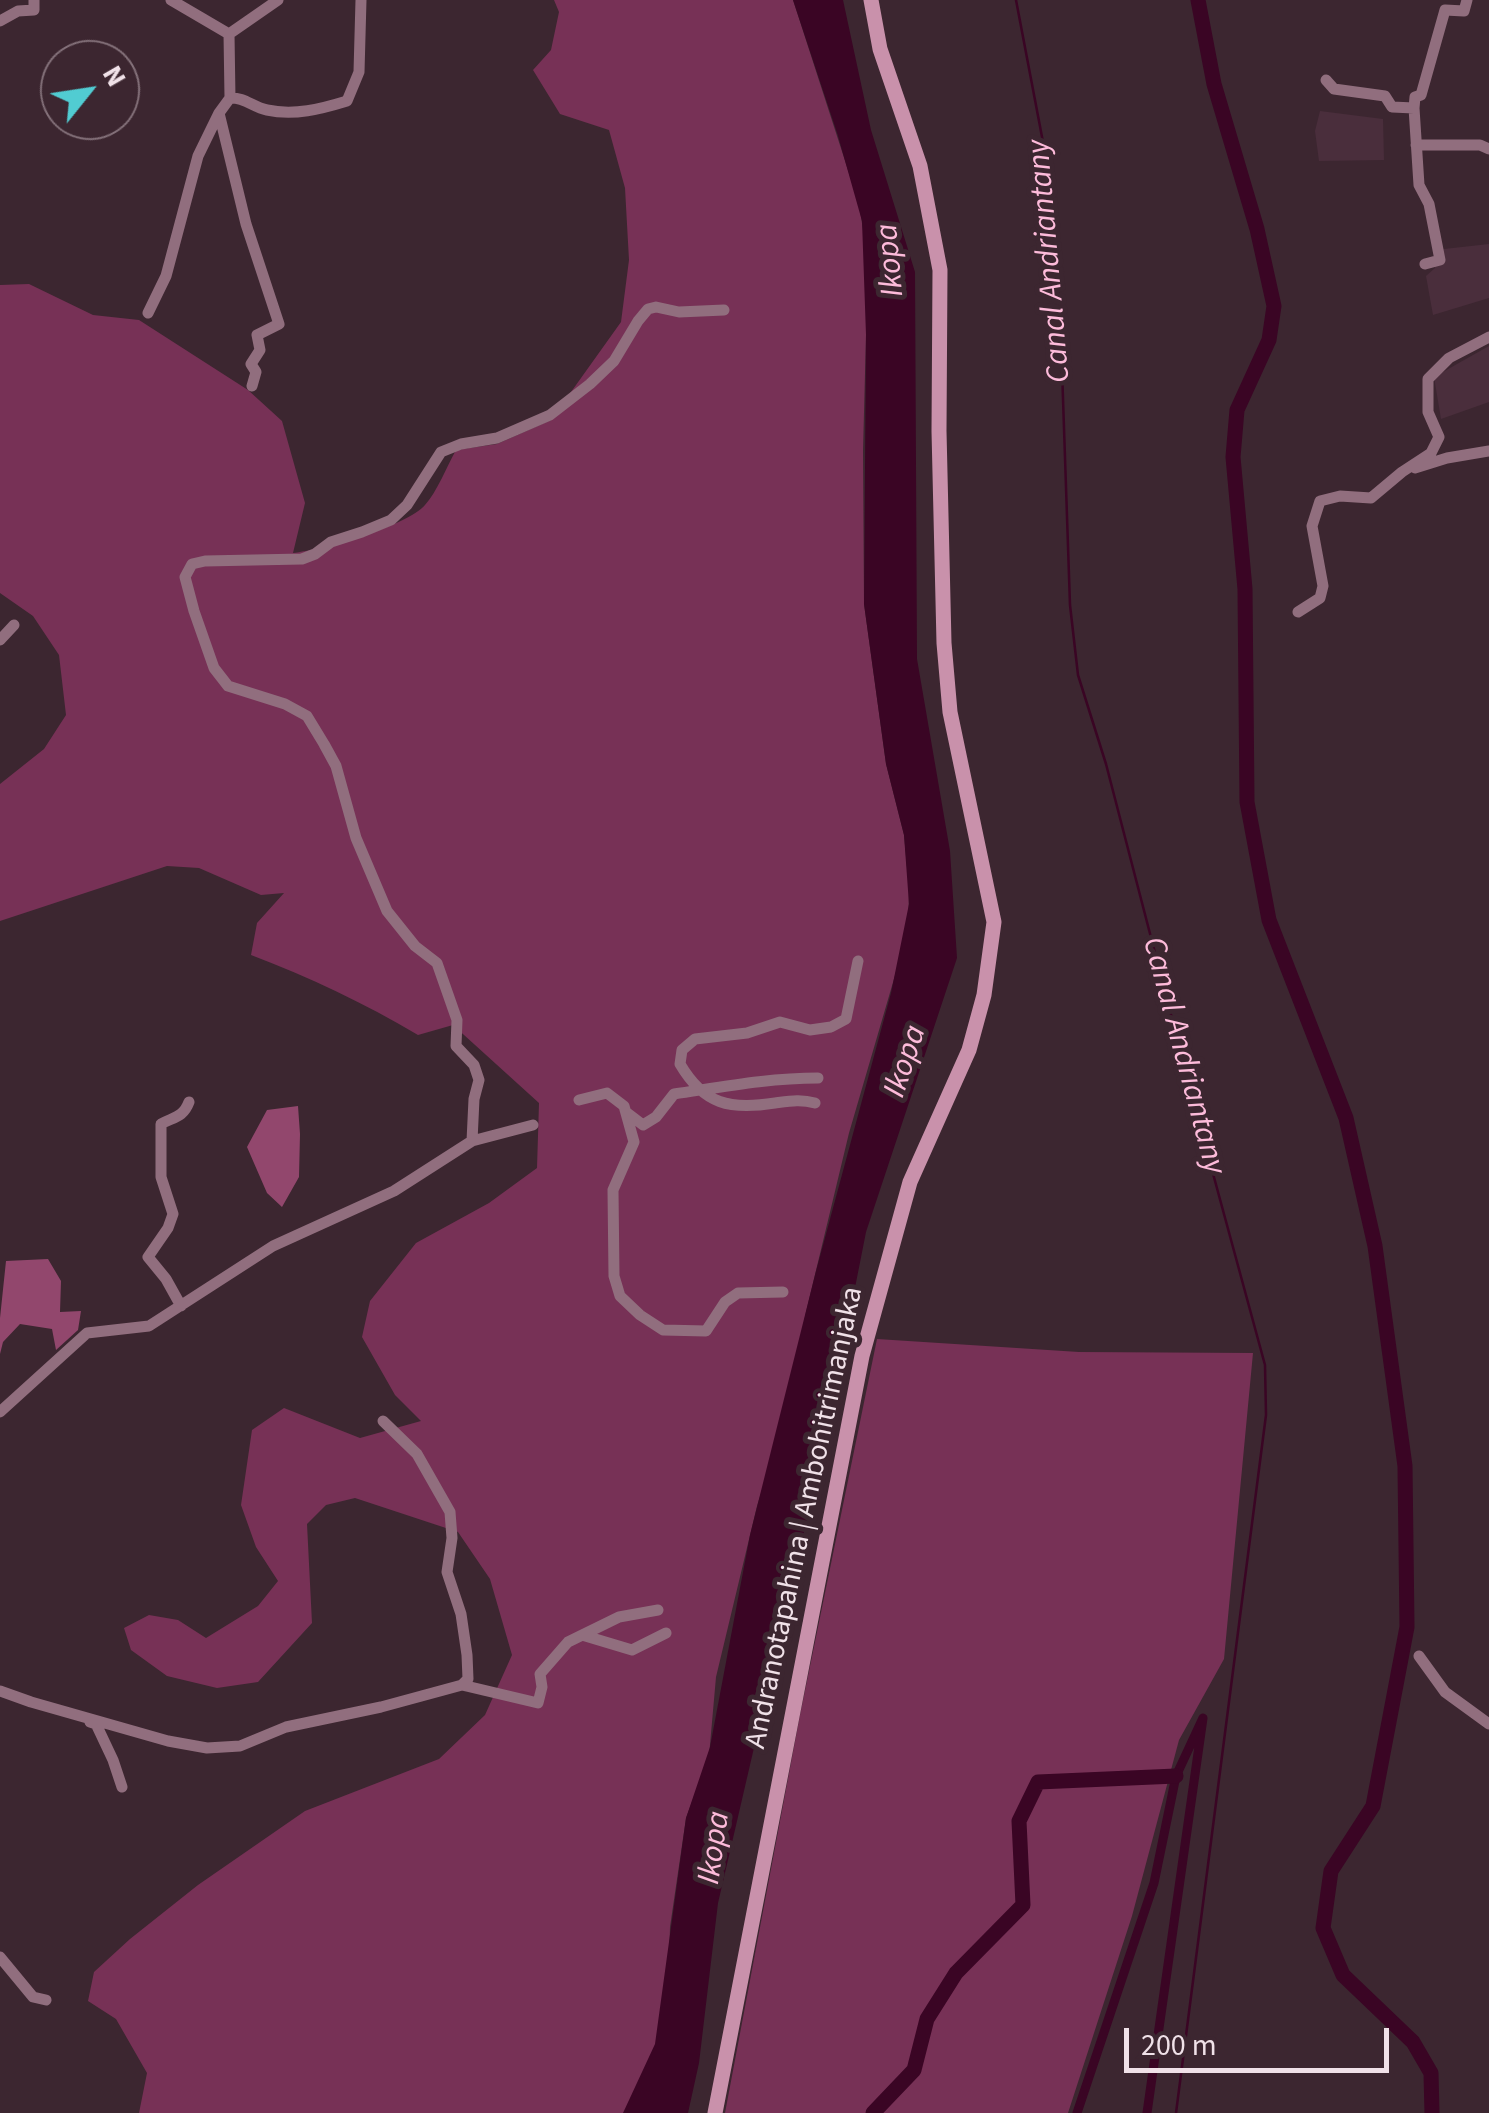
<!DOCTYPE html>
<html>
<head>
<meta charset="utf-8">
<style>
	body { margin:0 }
	#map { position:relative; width:1489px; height:2113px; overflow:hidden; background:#3c2630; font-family:"Source Sans 3",sans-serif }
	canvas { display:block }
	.north { position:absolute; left:40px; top:40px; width:100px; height:100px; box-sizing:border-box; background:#3c2630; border:2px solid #84717a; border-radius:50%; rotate:60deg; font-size:28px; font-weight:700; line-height:40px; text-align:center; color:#f0e1e8 }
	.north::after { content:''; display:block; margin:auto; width:35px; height:45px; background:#51ccd2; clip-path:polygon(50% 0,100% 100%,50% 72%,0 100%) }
	.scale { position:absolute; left:1124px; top:2028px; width:265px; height:45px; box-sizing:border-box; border:5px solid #f0e1e8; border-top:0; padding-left:12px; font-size:30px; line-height:35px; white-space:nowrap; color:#f0e1e8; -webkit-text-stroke:8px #3c2630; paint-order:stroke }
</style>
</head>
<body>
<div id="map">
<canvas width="1489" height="2113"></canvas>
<div class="north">N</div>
<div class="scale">200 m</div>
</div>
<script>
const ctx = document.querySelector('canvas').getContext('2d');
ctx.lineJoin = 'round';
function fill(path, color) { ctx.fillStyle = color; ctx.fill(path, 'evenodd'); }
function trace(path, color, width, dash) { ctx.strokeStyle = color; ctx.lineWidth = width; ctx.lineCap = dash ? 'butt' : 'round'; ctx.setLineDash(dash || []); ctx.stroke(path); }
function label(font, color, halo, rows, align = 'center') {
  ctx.font = font + ' "Source Sans 3",sans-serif'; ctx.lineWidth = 10; ctx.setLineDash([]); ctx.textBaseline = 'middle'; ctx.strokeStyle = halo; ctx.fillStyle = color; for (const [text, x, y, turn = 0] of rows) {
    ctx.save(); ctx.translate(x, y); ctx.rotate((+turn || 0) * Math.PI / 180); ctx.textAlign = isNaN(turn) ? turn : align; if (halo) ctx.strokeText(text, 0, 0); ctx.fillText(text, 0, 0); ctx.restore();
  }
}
const built = new Path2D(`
	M1320,111l63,8 1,41 -65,1 -4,-30z
	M1489,244v54l-56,17 -7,-39 9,-8v-18z
	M1489,346v56l-48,17 -7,-42z`);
const green = new Path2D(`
	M554,0h239l66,204 13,84 -6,47 -3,116 1,153 22,160 18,71 5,54 -1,42 -59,202 -43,179 -22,107 -27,87 -41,171 -7,79 -23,62 -16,109 -3,100 -33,86h-495l8,-40 -31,-54 -28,-18 6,-29 36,-33 68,-54 107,-74 134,-52 46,-44 27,-60 -22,-76 -32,-47 -103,-34 -29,7 -19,19 5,99 -54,59 -41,6 -50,-12 -36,-26 -7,-22 25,-13 29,5 28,18 52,-32 20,-25 -22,-34 -15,-42 11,-75 32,-22 76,30 61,-17 -26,-26 -33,-58 8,-36 46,-58 73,-40 48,-35 2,-65 -86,-78 -35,10c-54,-32 -109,-58 -167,-80l6,-32 27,-30 -23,2 -62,-27 -32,-2 -167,55v-137l44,-35 22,-34 -7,-60 -26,-39 -33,-23v-308l29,-1 64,31 46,5 109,70 34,31 23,82 -12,50c28,-3 114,-27 132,-48 12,-13 22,-39 31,-55l41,-6 54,-24 70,-98 8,-62 -4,-72 -16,-58 -49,-16 -27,-44 18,-20 8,-38z
	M877,1339l202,13 174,1 -29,306 -45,81 -47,176 -64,197h-343l75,-398z`);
const forest = new Path2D(`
	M298,1106l2,28 -1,43 -17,30 -15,-14 -20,-46 20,-37z
	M48,1259l13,22 -1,31 21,-1 -3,19 -22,20 -4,-21 -32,-5 -17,18 -3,12v-36l6,-57z`);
const water = new Path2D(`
	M793,0h50l28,130 44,142 2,387 33,192 7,107 -91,274 -43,218 -105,453 -19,160 -11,50h-65l32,-69 31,-226 24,-71 40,-212 66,-264 75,-278 18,-89 -5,-69 -18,-71 -22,-160 2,-269 -4,-114 -24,-85z`);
const stream = new Path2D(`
	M1016,0l34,179 10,131 10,295 8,70 28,89 90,347 69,254 1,50 -90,698`);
const canal = new Path2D(`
	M1077,2113l77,-230 22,-107 27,-58 -56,395`);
const river = new Path2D(`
	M1198,0l16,84 43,145 17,77 -5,34 -32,70 -4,47 12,132 2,213 22,118 77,198 29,128 30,220 2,161 -34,179 -42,65 -8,57 20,47 70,67 18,31 1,40
	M873,2113l41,-43 13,-51 29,-46 67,-68 -4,-84 19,-39 138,-6`);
const minor = new Path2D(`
	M171,0l58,34 49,-34
	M0,21l18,-10 16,-1v-10
	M229,34l1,64 -11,15 27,111 33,100 -22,11 3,15 -9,14 5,8 -4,14
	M1326,80l8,9 51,7 7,11 22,1 1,-11 6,-2 24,-85 19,1 3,-11
	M230,98c14,-1 23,9 37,12 27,6 54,-1 80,-9l12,-29 2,-72
	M1414,108l5,77 10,19 11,56 -15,4
	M1416,145h64l9,4
	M148,313l18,-37 32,-120 21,-43
	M1415,468l32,-10 42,-7
	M1298,612l22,-14 3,-12 -11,-60 8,-25 20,-5 31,2 31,-26 29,-19 8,-16 -11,-25v-33l21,-21 40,-21
	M0,640l14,-15
	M579,1100l28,-7 17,13 10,36 -21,48 1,86 6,20 20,19 23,15 43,1 19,-29 13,-9 45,-1
	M815,1103c-14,-4 -25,-2 -40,0 -45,7 -71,2 -95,-39l2,-14 13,-11 52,-6 33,-11 30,8 21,-3 15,-8 12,-58
	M626,1112l17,13 13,-8 18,-23c48,-7 95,-16 144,-16
	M472,1141l2,-42 5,-19 -5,-15 -18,-19 1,-26 -20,-57 -22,-17 -28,-35 -31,-73 -20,-72 -12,-22 -17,-28 -22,-12 -57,-18 -14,-18 -20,-57 -9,-34 7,-13 13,-3 97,-2 13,-5 16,-12 31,-10 29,-12 16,-15 34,-53 20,-8 36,-6 53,-23 40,-31 24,-23 24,-40 10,-12 8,-2 23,5 45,-2
	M181,1306l-15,-27 -18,-22 20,-29 5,-14 -12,-37v-53c12,-7 22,-6 28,-22
	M0,1412l87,-79 62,-7 124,-80 121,-55 78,-50 61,-16
	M582,1635l50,15 34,-17
	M1419,1656l26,36 44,32
	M462,1685l76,18 4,-16 -2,-13 28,-32 51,-25 39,-7
	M0,1691l31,11 137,39 39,7 33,-2 46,-19 95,-20 81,-22 6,-6 -1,-24 -6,-41 -14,-42 5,-34 -2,-26 -33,-58 -34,-33
	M90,1722l6,2 17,36 9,27
	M0,1957l33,40 13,3`);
const secondary = new Path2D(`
	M715,2113l147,-757 48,-174 59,-132 15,-55 10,-73 -44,-210 -6,-69 -5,-212 1,-161 -20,-104 -40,-117 -9,-49`);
const streetNames = [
	["Andranotapahina | Ambohitrimanjaka",806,1518,-78]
];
const waterNames = [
	["Ikopa",892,260,-95],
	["Canal Andriantany",1051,261,-95],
	["Canal Andriantany",1182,1056,75],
	["Ikopa",907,1062,-72],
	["Ikopa",716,1848,-82]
];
fill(built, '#4a2e3c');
fill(green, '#773156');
fill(forest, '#92476d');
fill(water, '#3a0524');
trace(stream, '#3a0524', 2.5);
trace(canal, '#3a0524', 9);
trace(river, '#3a0524', 15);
trace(minor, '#916e7e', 11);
trace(secondary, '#c991ab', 15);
label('30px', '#f0e1e8', '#3c2630', streetNames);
label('italic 32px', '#fdbbda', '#3c2630', waterNames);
</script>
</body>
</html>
